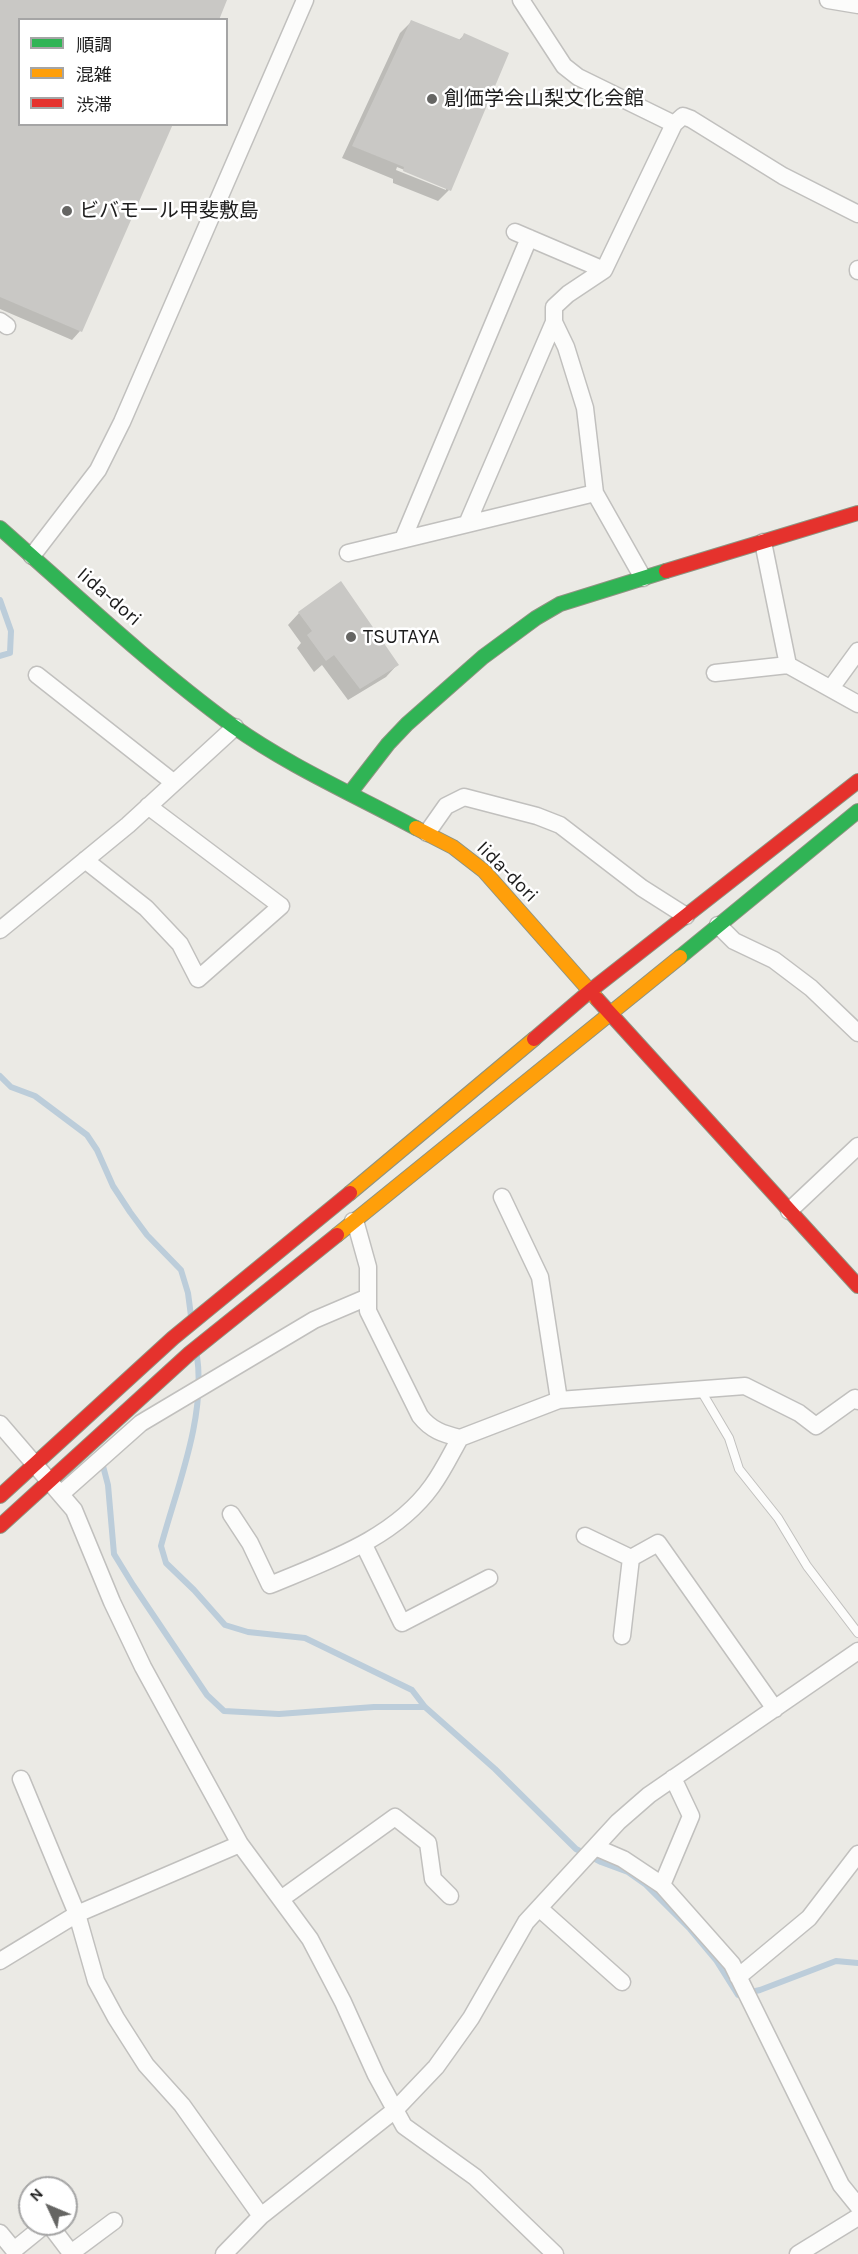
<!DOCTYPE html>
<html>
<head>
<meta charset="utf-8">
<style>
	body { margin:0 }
	#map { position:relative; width:858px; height:2254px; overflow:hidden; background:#ebeae5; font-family:Karla,"Noto Sans JP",sans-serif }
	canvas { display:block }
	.legend { position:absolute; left:18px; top:18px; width:210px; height:108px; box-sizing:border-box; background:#fff; border:2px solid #a5a5a5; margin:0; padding:8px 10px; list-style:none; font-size:18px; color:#1d1d1d }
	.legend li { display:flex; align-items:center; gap:12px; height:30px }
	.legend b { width:30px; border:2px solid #a5a5a5 }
	.north { position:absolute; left:18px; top:2176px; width:60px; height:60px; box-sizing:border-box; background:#fff; border:2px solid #a5a5a5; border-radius:50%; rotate:314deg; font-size:16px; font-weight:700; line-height:24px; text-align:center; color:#1d1d1d }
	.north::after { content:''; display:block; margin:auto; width:21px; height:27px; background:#656563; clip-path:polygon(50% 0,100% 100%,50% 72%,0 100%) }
</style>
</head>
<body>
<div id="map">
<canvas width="858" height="2254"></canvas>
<ul class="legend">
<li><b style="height:8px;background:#30b455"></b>順調</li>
<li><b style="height:8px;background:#ff9f0a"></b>混雑</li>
<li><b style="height:8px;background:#e5322d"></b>渋滞</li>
</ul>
<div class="north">N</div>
</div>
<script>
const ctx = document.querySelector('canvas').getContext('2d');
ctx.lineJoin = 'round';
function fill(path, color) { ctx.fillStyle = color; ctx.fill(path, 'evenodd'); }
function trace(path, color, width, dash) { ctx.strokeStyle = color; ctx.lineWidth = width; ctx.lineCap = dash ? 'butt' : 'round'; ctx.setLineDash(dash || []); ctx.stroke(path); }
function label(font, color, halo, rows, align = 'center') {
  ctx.font = font + ' Karla,"Noto Sans JP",sans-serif'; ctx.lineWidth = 5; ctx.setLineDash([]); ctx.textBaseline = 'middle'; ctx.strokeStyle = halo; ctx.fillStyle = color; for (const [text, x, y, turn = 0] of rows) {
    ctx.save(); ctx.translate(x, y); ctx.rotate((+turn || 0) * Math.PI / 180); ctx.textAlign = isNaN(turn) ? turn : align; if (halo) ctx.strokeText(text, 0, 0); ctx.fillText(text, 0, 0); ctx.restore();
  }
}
const shadow = new Path2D(`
	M0,0h226l-206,20v104l60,207 -8,9 -72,-31z
	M411,22l48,18 5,-5 -15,155 -11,11 -45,-18v-4l-51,-21 58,-125zM397,167l49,20v3l-50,-20z
	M299,613l98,52 -11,12 -38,23 -26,-35 -8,7 -17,-24 4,-5 -13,-18z`);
const stream = new Path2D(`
	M0,600l11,31 -1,22 -10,3
	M0,1076l11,11 24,9 52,39 10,15 16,36 17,26 17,23 34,35 7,23 3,23
	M197,1356c9,61 -20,131 -36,190l5,17 28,27 31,35 23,7 57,6 107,52 13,17 70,62 81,80 25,13 27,10 17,12 45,45 26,31 22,35 22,-5 76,-29 22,2
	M103,1466l5,19 6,69 19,31 74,110 17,16 55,3 95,-7h51`);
const building = new Path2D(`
	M0,0h227l-8,20h-199v104h153l-91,208 -82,-35z
	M411,20l50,20 3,-7 45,20 -58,138 -48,-20 1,-4 -52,-21z
	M341,581l58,84 -39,24 -26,-34 -8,6 -19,-26 5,-4 -14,-19z`);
const lane = new Path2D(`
	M700,1389l29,49 10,31 39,49 29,48 51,67`);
const street = new Path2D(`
	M521,0l43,66 14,11 96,47 -70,146 -36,24 -14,13v15l12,25 19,61 10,85 48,85
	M828,0l30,5
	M674,124l9,-8 8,3 92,57 75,38
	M515,232l89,38
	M858,269v2
	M0,321l7,5
	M467,524l87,-202
	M403,539l126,-301
	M763,542l25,123 70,39
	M348,553l247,-60
	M32,556l66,-86 24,-48 183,-422
	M715,673l73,-8
	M37,675l136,107
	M831,688l27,-37
	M427,833l19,-27 18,-9 73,19 23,9 82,63 44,28
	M85,860l61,48 34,36 18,35 83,-73 -133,-100
	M718,925l16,16 40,19 37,28 47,45
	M0,930l128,-105 107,-98
	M502,1197l38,80 19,123
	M789,1211l69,-65
	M353,1221l3,3 12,43v44l52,105c11,14 23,18 40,22l99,-38 186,-14 54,27 17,13 39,-28 3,3
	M0,1424l74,86 38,92 31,65 97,177 70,95 33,63 33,73 28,51 71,51 80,77
	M61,1494l80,-71 173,-103 54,-23
	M231,1514l19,29 20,42c57,-24 124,-46 162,-99 11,-15 19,-32 28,-48
	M585,1536l46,22 27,-15 117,166
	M364,1545l38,78 87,-45
	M622,1636l9,-78
	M21,1779l56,135 19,67 20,37 30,47 36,40 79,111
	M595,1847l28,12 39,26 70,79 109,221 17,21
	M662,1885l29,-69 -18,-38
	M281,1899l114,-82 33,26 5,36 17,17
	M539,1908l83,74
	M0,1961l77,-47 163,-70
	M738,1977l71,-59 49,-64
	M49,2224l22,29 43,-32
	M0,2233l14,17 32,-26
	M224,2254l37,-38 134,-106 41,-43 35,-49 55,-96 92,-100 31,-27 209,-144
	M798,2254l60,-37`);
const fast = new Path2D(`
	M0,528c76,67 151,138 233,198 56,40 122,69 183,102
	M350,793l38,-49 19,-20 76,-67 53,-39 24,-14 106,-33
	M680,957l178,-146`);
const slow = new Path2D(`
	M416,828l37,19 31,24 113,128
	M350,1193l184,-154
	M337,1235l343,-278`);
const jam = new Path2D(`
	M666,571l192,-58
	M597,999l261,287
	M534,1039l56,-48 268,-210
	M0,1496l173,-158 177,-145
	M0,1526l190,-173 147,-118`);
const markers = [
	[432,99,6,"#656563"],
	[67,211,6,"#656563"],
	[351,637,6,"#656563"]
];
const poiNames = [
	["創価学会山梨文化会館",444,99],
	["ビバモール甲斐敷島",79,211],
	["TSUTAYA",363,637]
];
const streetNames = [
	["Iida-dori",109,597,41],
	["Iida-dori",507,872,45]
];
fill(shadow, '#0003');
trace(stream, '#bccdda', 6);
fill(building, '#c9c8c5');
trace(lane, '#c1c0be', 10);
trace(street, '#c1c0be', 19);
trace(fast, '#8e9380', 16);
trace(slow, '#8e9380', 16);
trace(jam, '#8e9380', 16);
trace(lane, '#fcfcfb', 8);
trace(street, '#fcfcfb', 16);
trace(fast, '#30b455', 14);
trace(slow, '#ff9f0a', 14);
trace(jam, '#e5322d', 14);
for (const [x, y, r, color] of markers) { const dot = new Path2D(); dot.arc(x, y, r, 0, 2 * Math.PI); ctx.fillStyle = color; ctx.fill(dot); trace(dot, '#fff', 2); }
label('20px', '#1d1d1d', '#fff', poiNames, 'left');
label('20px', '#1d1d1d', '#fff', streetNames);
</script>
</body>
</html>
